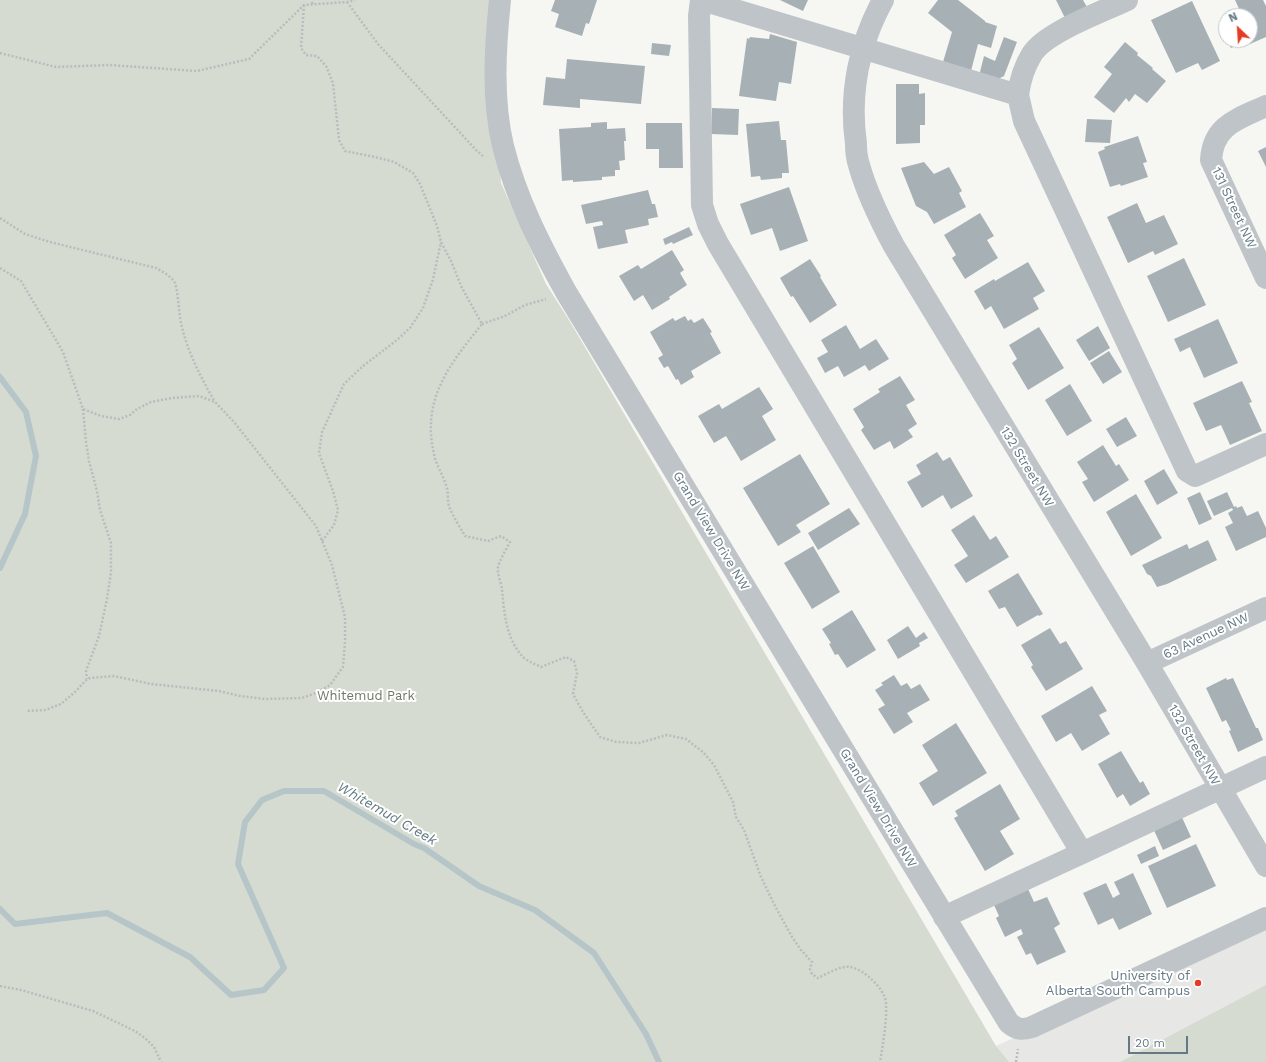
<!DOCTYPE html>
<html>
<head>
<meta charset="utf-8">
<style>
	body { margin:0 }
	#map { position:relative; width:1266px; height:1062px; overflow:hidden; background:#f6f6f2; font-family:"Work Sans",sans-serif }
	canvas { display:block }
	.north { position:absolute; left:1218px; top:8px; width:40px; height:40px; box-sizing:border-box; background:#fff; border:1px solid #c1c9ce; border-radius:50%; rotate:335deg; font-size:11px; font-weight:700; line-height:16px; text-align:center; color:#647984 }
	.north::after { content:''; display:block; margin:auto; width:14px; height:18px; background:#e53a23; clip-path:polygon(50% 0,100% 100%,50% 72%,0 100%) }
	.scale { position:absolute; left:1128px; top:1036px; width:60px; height:18px; box-sizing:border-box; border:2px solid #647984; border-top:0; padding-left:5px; font-size:12px; line-height:14px; white-space:nowrap; color:#647984; -webkit-text-stroke:3px #fff; paint-order:stroke }
</style>
</head>
<body>
<div id="map">
<canvas width="1266" height="1062"></canvas>
<div class="north">N</div>
<div class="scale">20 m</div>
</div>
<script>
const ctx = document.querySelector('canvas').getContext('2d');
ctx.lineJoin = 'round';
function fill(path, color) { ctx.fillStyle = color; ctx.fill(path, 'evenodd'); }
function trace(path, color, width, dash) { ctx.strokeStyle = color; ctx.lineWidth = width; ctx.lineCap = dash ? 'butt' : 'round'; ctx.setLineDash(dash || []); ctx.stroke(path); }
function label(font, color, halo, rows, align = 'center') {
  ctx.font = font + ' "Work Sans",sans-serif'; ctx.lineWidth = 4; ctx.setLineDash([]); ctx.textBaseline = 'middle'; ctx.strokeStyle = halo; ctx.fillStyle = color; for (const [text, x, y, turn = 0] of rows) {
    ctx.save(); ctx.translate(x, y); ctx.rotate((+turn || 0) * Math.PI / 180); ctx.textAlign = isNaN(turn) ? turn : align; if (halo) ctx.strokeText(text, 0, 0); ctx.fillText(text, 0, 0); ctx.restore();
  }
}
const built = new Path2D(`
	M1266,921v141h-304l34,-16z`);
const green = new Path2D(`
	M0,0h489l12,183 45,101 23,36 427,726 13,16h-1009z
	M1266,985v77h-146z`);
const stream = new Path2D(`
	M0,377l26,35 10,44 -11,58 -25,54
	M0,909l15,15 92,-11 83,44 41,38 33,-5 20,-22 -46,-104 7,-42 17,-22 22,-9h40l90,53 10,4 55,38 56,24 59,43 52,81 13,28`);
const building = new Path2D(`
	M555,0h42l-8,24 -3,-1 -4,13 -27,-9 4,-13 -8,-3z
	M780,0h28l-5,11z
	M938,0h20l27,21v1l12,4 -6,22 -13,-4 -7,27 -28,-9 9,-30 -24,-19z
	M1056,0h27l4,7 -22,11z
	M1235,0h28l3,6v31l-16,7 -2,-4 -17,8 -4,-8h23v-24h-15l6,-3z
	M1192,1l28,60 -18,9 -4,-7 -22,10 -25,-53z
	M1226,20v17l-6,-14z
	M770,34l27,8 -6,42 -12,-2 -3,19 -37,-5 8,-58 2,1 1,-2 19,2z
	M1004,37l13,5 -13,34 -10,5 -15,-5 5,-20 11,5z
	M1125,42l13,11 -1,2 16,13 -1,1 14,12 -19,22 -12,-9 -6,8 -3,-4 -12,15 -20,-16 18,-23 -8,-7z
	M652,43l19,2 -2,11 -18,-2z
	M567,59l78,7 -4,38 -61,-5v9l-37,-3 3,-28 19,2z
	M896,84h23v10l6,-1v32h-5v18l-24,1z
	M712,108l27,1 -1,26 -27,-1z
	M1087,119l25,1 -2,23 -25,-1z
	M779,121l2,19h5l3,33h-7v5l-21,2 -1,-4 -9,1 -5,-53z
	M607,122v7l18,-1 1,13h-2l1,19 -6,1 1,9h-5v6l-13,1v3l-29,2v-2l-11,1 -3,-52 32,-2v-4z
	M646,123h36l1,45h-24v-19h-13z
	M1138,136l9,26 -4,1 5,14 -27,9 -1,-2 -10,3 -12,-35 7,-3 -1,-2z
	M1266,147v20l-8,-16z
	M924,162l10,12 15,-7 13,24 -3,2 7,14 -32,17 -7,-12 -11,-6 -15,-38z
	M789,187l19,54 -28,10 -8,-23 -21,7 -11,-31z
	M648,190l4,14h3l3,13 -10,2 1,6 -24,5 3,13 -30,6 -5,-22 10,-2 -1,-4 -16,3 -5,-19z
	M1137,203l9,20 18,-8 14,29 -23,11 -2,-4 -25,12 -21,-46z
	M980,213l14,23 -7,4 11,18 -33,21 -13,-21 4,-3 -12,-20z
	M689,227l4,8 -20,9 -1,-2 -7,3 -2,-6z
	M672,250l12,20 -4,3 7,12 -18,12 1,2 -18,11 -9,-15 -9,6 -15,-25 19,-11 3,4z
	M1184,258l22,47 -38,17 -21,-46z
	M810,259l11,17 -1,1 17,28 -27,18 -17,-27 -2,1 -11,-19z
	M1028,262l17,29 -12,7 6,11 -35,20 -13,-23 -6,4 -11,-19 20,-12 1,2z
	M685,316l3,5 3,-2 3,4 9,-5 9,14 -2,1 11,20 -30,18 3,6 -13,8 -3,-6 -2,1 -8,-14 -4,2 -6,-10 5,-3 -13,-23 23,-14 2,3z
	M1218,319l20,44 -34,15 -14,-31 -10,5 -6,-13z
	M846,325l14,24 16,-10 13,20 -20,12 -4,-6 -21,12 -6,-11 -13,7 -8,-15 11,-6 -7,-12z
	M1098,326l12,22 -21,13 -13,-21z
	M1039,327l25,41 -36,22 -16,-27 5,-4 -8,-14z
	M1109,351l13,21 -19,12 -13,-21z
	M900,376l15,24 -9,5 11,19 -9,6 5,7 -19,12 -4,-8 -16,9 -13,-20 3,-3 -11,-18 27,-17 -2,-3z
	M1242,381l10,21 -3,1 13,28 -32,14 -9,-20 -15,6 -13,-28z
	M1070,384l22,37 -25,15 -22,-36z
	M759,387l14,22 -11,7 14,24 -35,21 -15,-25 -12,7 -16,-27 21,-12 3,5z
	M1126,417l11,19 -20,11 -11,-18z
	M1103,445l13,21 3,-2 10,16 -35,22 -12,-20 6,-3 -11,-17z
	M937,452l6,9 7,-4 23,39 -22,13 -8,-14 -21,13 -15,-26 14,-8 -5,-9z
	M800,454l30,50 -34,21 5,7 -23,14 -35,-58z
	M1164,469l14,24 -21,12 -13,-24z
	M1200,492l12,27 -13,6 -12,-27z
	M1227,492l7,15 2,-1 1,2 5,-2 5,10 11,-5 8,17v9l-30,14 -11,-24 8,-4 -5,-10 5,-3 -1,-2 -18,8 -7,-15z
	M1136,494l26,44 -31,18 -25,-44z
	M849,508l11,16 -42,26 -10,-17z
	M974,515l16,25 6,-4 13,21 -43,26 -12,-18 14,-9 -17,-26z
	M1208,540l9,20 -50,24 -10,3 -6,-11 -4,-2 -5,-9 45,-21 2,5z
	M813,546l27,46 -28,17 -28,-46z
	M1018,573l25,41 -4,2 -1,-1 -21,12 -12,-20 -6,2 -11,-18z
	M852,610l24,40 -29,18 -9,-14 -3,1 -6,-11 2,-1 -9,-14z
	M908,626l8,12 8,-6 4,6 -9,5 1,3 -22,13 -11,-19z
	M1050,628l10,16 6,-3 17,28 -37,22 -15,-24 2,-2 -12,-20z
	M894,675l7,11 6,-3 4,6 9,-5 10,16 -23,13 6,9 -19,12 -16,-25 7,-4 -10,-15 8,-5 -2,-2z
	M1226,678l1,2 6,-2 23,50h2l5,12 -25,12 -9,-21 2,-1 -5,-10 -4,2 -16,-34z
	M1092,686l15,25 -8,4 11,19 -28,17 -11,-18 -15,9 -15,-26z
	M956,723l31,50 -54,33 -14,-23 19,-12 -16,-26z
	M1121,751l19,32 3,-2 7,13 -20,12 -7,-12 -6,4 -19,-34z
	M1000,784l20,35 -20,12 14,23 -29,17 -31,-53 4,-2 -3,-5z
	M1180,813l11,24 -28,13 -11,-24z
	M1196,844l20,42 -49,22 -19,-42z
	M1155,846l4,10 -18,8 -4,-9z
	M1133,873l19,41 -33,16 -6,-12 -15,7 -15,-32 23,-10 7,15 7,-4 -6,-12z
	M1028,889l6,13 13,-5 13,27 -6,4 12,24 -29,13 -6,-12 -5,2 -9,-18 6,-3 -2,-5 -16,8 -9,-19 3,-2 -5,-11z`);
const path = new Path2D(`
	M347,2l31,42 99,107 6,5
	M312,4l1,-4
	M304,5l-3,43 5,7 11,1 9,10 7,17 6,57 6,11 30,6 19,5 19,11 7,11 17,42 4,16 10,19 11,27 20,36c-32,40 -61,75 -48,130 2,11 9,21 12,31 3,7 1,15 3,21 4,11 11,21 16,30l23,5 13,-5 9,6c-4,8 -10,17 -12,25 -1,7 3,15 4,22 2,23 4,51 22,69 5,4 11,6 17,9l25,-10 8,4 3,12 -4,21 10,18 17,25 16,5 23,1 28,-8 19,4 17,13 11,13 19,37 3,15 8,13 17,47 14,29 17,31 9,13 11,12 -2,7 2,5 6,4c8,-4 24,-13 32,-11 14,2 35,22 36,36 1,19 -3,40 -6,59
	M0,53l56,14 53,-2 88,6 52,-12 55,-54 43,-3 8,-2
	M0,218l25,16 25,8 106,26c7,4 15,8 19,15 3,9 4,30 6,40 6,28 20,55 34,79
	M0,268l21,13 22,37 20,34 20,57 18,7 18,3 11,-4 7,-6 14,-7 21,-4 27,-2 16,6 19,20 82,104 16,39 13,52v25l-2,25 -13,18 -14,8 -14,5 -37,1 -25,-3 -21,-5 -68,-7 -37,-8 -24,2 -3,1 -11,12 -15,13 -16,6 -19,1
	M482,324l23,-8 20,-11 21,-6
	M83,409l3,33 3,19 8,30 3,19 11,33v29l-4,27 -8,37 -13,35 1,8
	M322,541l12,-16 4,-15 -5,-19 -14,-38 3,-21 22,-48 19,-18 34,-26 13,-12 13,-20 10,-29 8,-37
	M0,986l21,4 72,21 42,20 10,7 9,9 7,15
	M1016,1062l2,-13`);
const minor = new Path2D(`
	M500,0c-5,48 -8,99 3,146 13,52 37,99 63,146l443,731c9,7 12,7 23,4l234,-109
	M701,0l-2,16 3,189 6,19 10,20 364,609 -138,64
	M702,0l316,95 6,26 163,350 8,5 71,-32
	M883,0c-24,44 -34,94 -27,144 0,7 1,15 3,21 8,29 21,55 35,81l253,417 119,203
	M1018,95c2,-15 6,-28 14,-41 14,-22 70,-42 95,-54
	M1266,106c-28,13 -53,19 -55,54l55,118
	M1147,663l119,-55
	M1082,853l184,-86`);
const markers = [
	[1198,983,4,"#e53a23"]
];
const streetNames = [
	["131 Street NW",1234,208,65],
	["132 Street NW",1027,467,59],
	["Grand View Drive NW",711,531,59],
	["63 Avenue NW",1206,636,-25],
	["132 Street NW",1194,745,60],
	["Grand View Drive NW",878,808,59]
];
const parkNames = [
	["Whitemud Park",366,696]
];
const poiNames = [
	["University of",1190,976],
	["Alberta South Campus",1190,991]
];
const waterNames = [
	["Whitemud Creek",387,814,30]
];
fill(built, '#e7e7e6');
fill(green, '#d6dbd1');
trace(stream, '#b6c5c8', 6);
fill(building, '#a7b1b5');
trace(path, '#b8bcbe', 2.5, [2, 2]);
trace(minor, '#bec4c7', 22);
for (const [x, y, r, color] of markers) { const dot = new Path2D(); dot.arc(x, y, r, 0, 2 * Math.PI); ctx.fillStyle = color; ctx.fill(dot); trace(dot, '#fff', 1.5); }
label('13px', '#647984', '#fff', streetNames);
label('13px', '#6b7b63', '#fff', parkNames);
label('13px', '#647984', '#fff', poiNames, 'right');
label('italic 14px', '#607b80', '#fff', waterNames);
</script>
</body>
</html>
